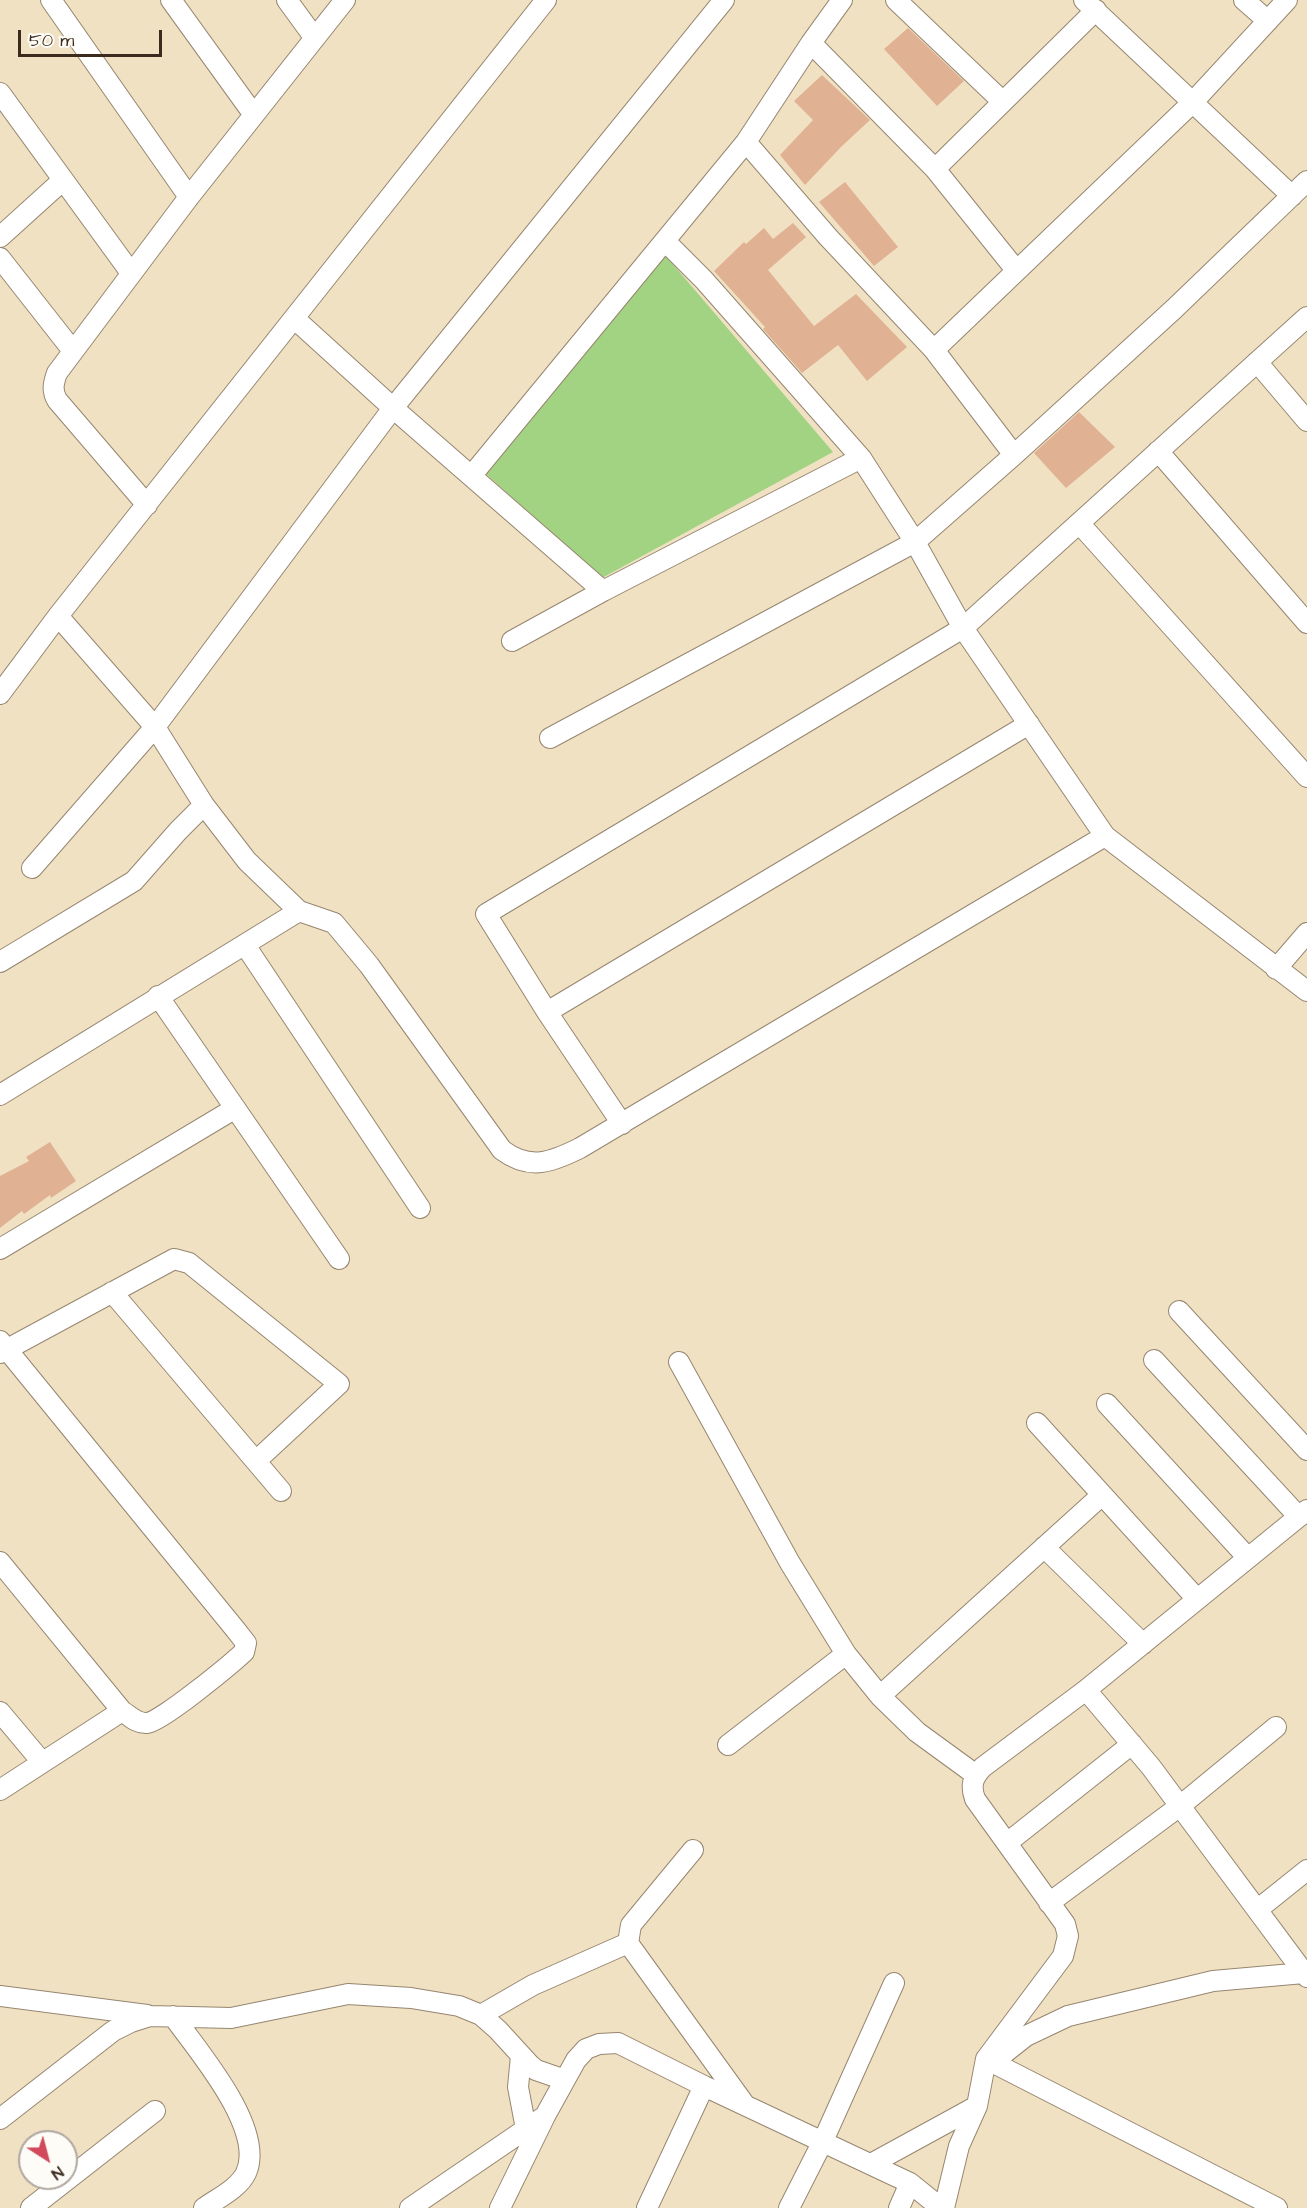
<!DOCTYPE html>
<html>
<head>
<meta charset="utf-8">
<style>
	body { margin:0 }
	#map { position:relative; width:1307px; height:2208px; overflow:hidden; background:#f0e1c3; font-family:"Architects Daughter",sans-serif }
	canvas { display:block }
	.north { position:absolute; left:18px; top:2130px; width:60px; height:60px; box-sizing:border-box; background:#fdfcf7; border:2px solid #afa8a0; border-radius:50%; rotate:144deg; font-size:16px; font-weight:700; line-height:24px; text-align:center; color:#3b2a1e }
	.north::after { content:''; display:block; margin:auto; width:21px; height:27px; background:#d1495b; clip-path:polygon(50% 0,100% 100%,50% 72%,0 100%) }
	.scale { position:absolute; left:18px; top:30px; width:144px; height:27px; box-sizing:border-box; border:3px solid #3b2a1e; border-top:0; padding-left:8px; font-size:18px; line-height:21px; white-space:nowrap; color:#3b2a1e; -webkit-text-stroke:4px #fdfcf7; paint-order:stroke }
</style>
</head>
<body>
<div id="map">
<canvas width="1307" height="2208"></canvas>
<div class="north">N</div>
<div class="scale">50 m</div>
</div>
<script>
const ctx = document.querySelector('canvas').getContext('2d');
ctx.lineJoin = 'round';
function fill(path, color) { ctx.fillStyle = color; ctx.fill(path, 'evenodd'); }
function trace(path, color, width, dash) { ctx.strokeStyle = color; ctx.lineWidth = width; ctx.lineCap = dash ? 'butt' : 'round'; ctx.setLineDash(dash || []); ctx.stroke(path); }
const green = new Path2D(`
	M665,255l168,197 -231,126 -116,-104z`);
const building = new Path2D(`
	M908,28l56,53 -27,25 -53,-57z
	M822,75l48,45 -29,27 -36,38 -25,-30 33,-35 -19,-19z
	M845,182l53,65 -24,19 -55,-64z
	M793,223l13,14 -38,33 46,56 42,-32 51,53 -40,34 -29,-36 -36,28 -39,-44 2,-2 -51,-56 30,-29 2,2 18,-16 9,11z
	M1079,412l36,35 -49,41 -32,-35z
	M50,1142l26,39 -25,17 -1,-3 -26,19 -2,-3 -22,17v-52l29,-15 -3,-4z`);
const minor = new Path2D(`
	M51,0l138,197
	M171,0l83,115
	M287,0l27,37
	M896,0l106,101
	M1084,0l208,196
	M1244,0l24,21
	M811,43l124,126 81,101
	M0,93l131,180
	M746,142l82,95 106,113 80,105
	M935,169l161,-159
	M0,237l63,-57
	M666,242l38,38 157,178 54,84 48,86 142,208 202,155
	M0,258l73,93
	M295,319l98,89 210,183
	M934,350l259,-248 94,-102
	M1257,362l50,59
	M1158,451l149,172
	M472,475l274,-333 65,-99 31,-43
	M147,505l-90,-105c-5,-9 -4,-16 0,-27l132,-176 156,-197
	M1079,523l228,254
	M58,616l97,111 49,78 43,56 52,50 35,12 35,42 133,185c28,21 50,12 78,-2l525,-312
	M512,641l91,-50 258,-133
	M0,694l58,-78 488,-616
	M550,738l365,-196 99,-87 160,-146 133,-128
	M32,868l123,-141 238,-319 331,-408
	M245,945l175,263
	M0,962l134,-81 44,-50 26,-26
	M1276,969l31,-36
	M158,996l181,263
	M547,1012l482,-288
	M0,1095l299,-184
	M622,1124l-75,-112 -61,-98 477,-286 344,-311
	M0,1249l234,-140
	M112,1292l169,199
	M1179,1311l128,139
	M0,1341l235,288 11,14 -2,9c-14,13 -83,70 -97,71 -10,1 -17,-7 -25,-12l-122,-149
	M0,1353l174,-94 15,4 150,121 -83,77
	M1154,1360l145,157
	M679,1362l111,201 56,91 34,42 37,36 59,43
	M1107,1404l141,154
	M1037,1423l160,176
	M1044,1547l99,97
	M1086,1690l65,77 156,210
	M880,1696l222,-201
	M0,1712l42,50
	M728,1745l118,-91
	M0,1790l122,-79
	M1007,1843l125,-99
	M693,1850l-62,75 -3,18 117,162
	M1049,1903l131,-97 96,-79
	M1257,1910l50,-40
	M0,1996l147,19
	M481,2015l52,-30 95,-42
	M173,2016c25,35 93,113 73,157 -7,15 -28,25 -42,35
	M521,2056l-3,31 8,42
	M986,2059l291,149
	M993,2062l33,-26 42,-20 145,-35 91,-8
	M704,2086l206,97 31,25
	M0,2119l113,-88 18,-9 19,-6 81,2 117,-24 63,4 48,8 22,9 17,15 32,35 6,5 29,10
	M871,2164l106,-58
	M31,2208l124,-97
	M410,2208l132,-90
	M500,2208l45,-92 31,-56 10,-11 13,-5 19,-1 86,43 -57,122
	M789,2208l34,-67 71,-158
	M899,2208l11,-25
	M944,2208l15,-62 18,-40 9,-47 77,-103 5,-20 -3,-12 -90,-125c-5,-14 -2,-22 8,-32l103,-77 221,-180`);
fill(green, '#a1d383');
fill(building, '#e1b193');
trace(minor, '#968670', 22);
trace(minor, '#fff', 20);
</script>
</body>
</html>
